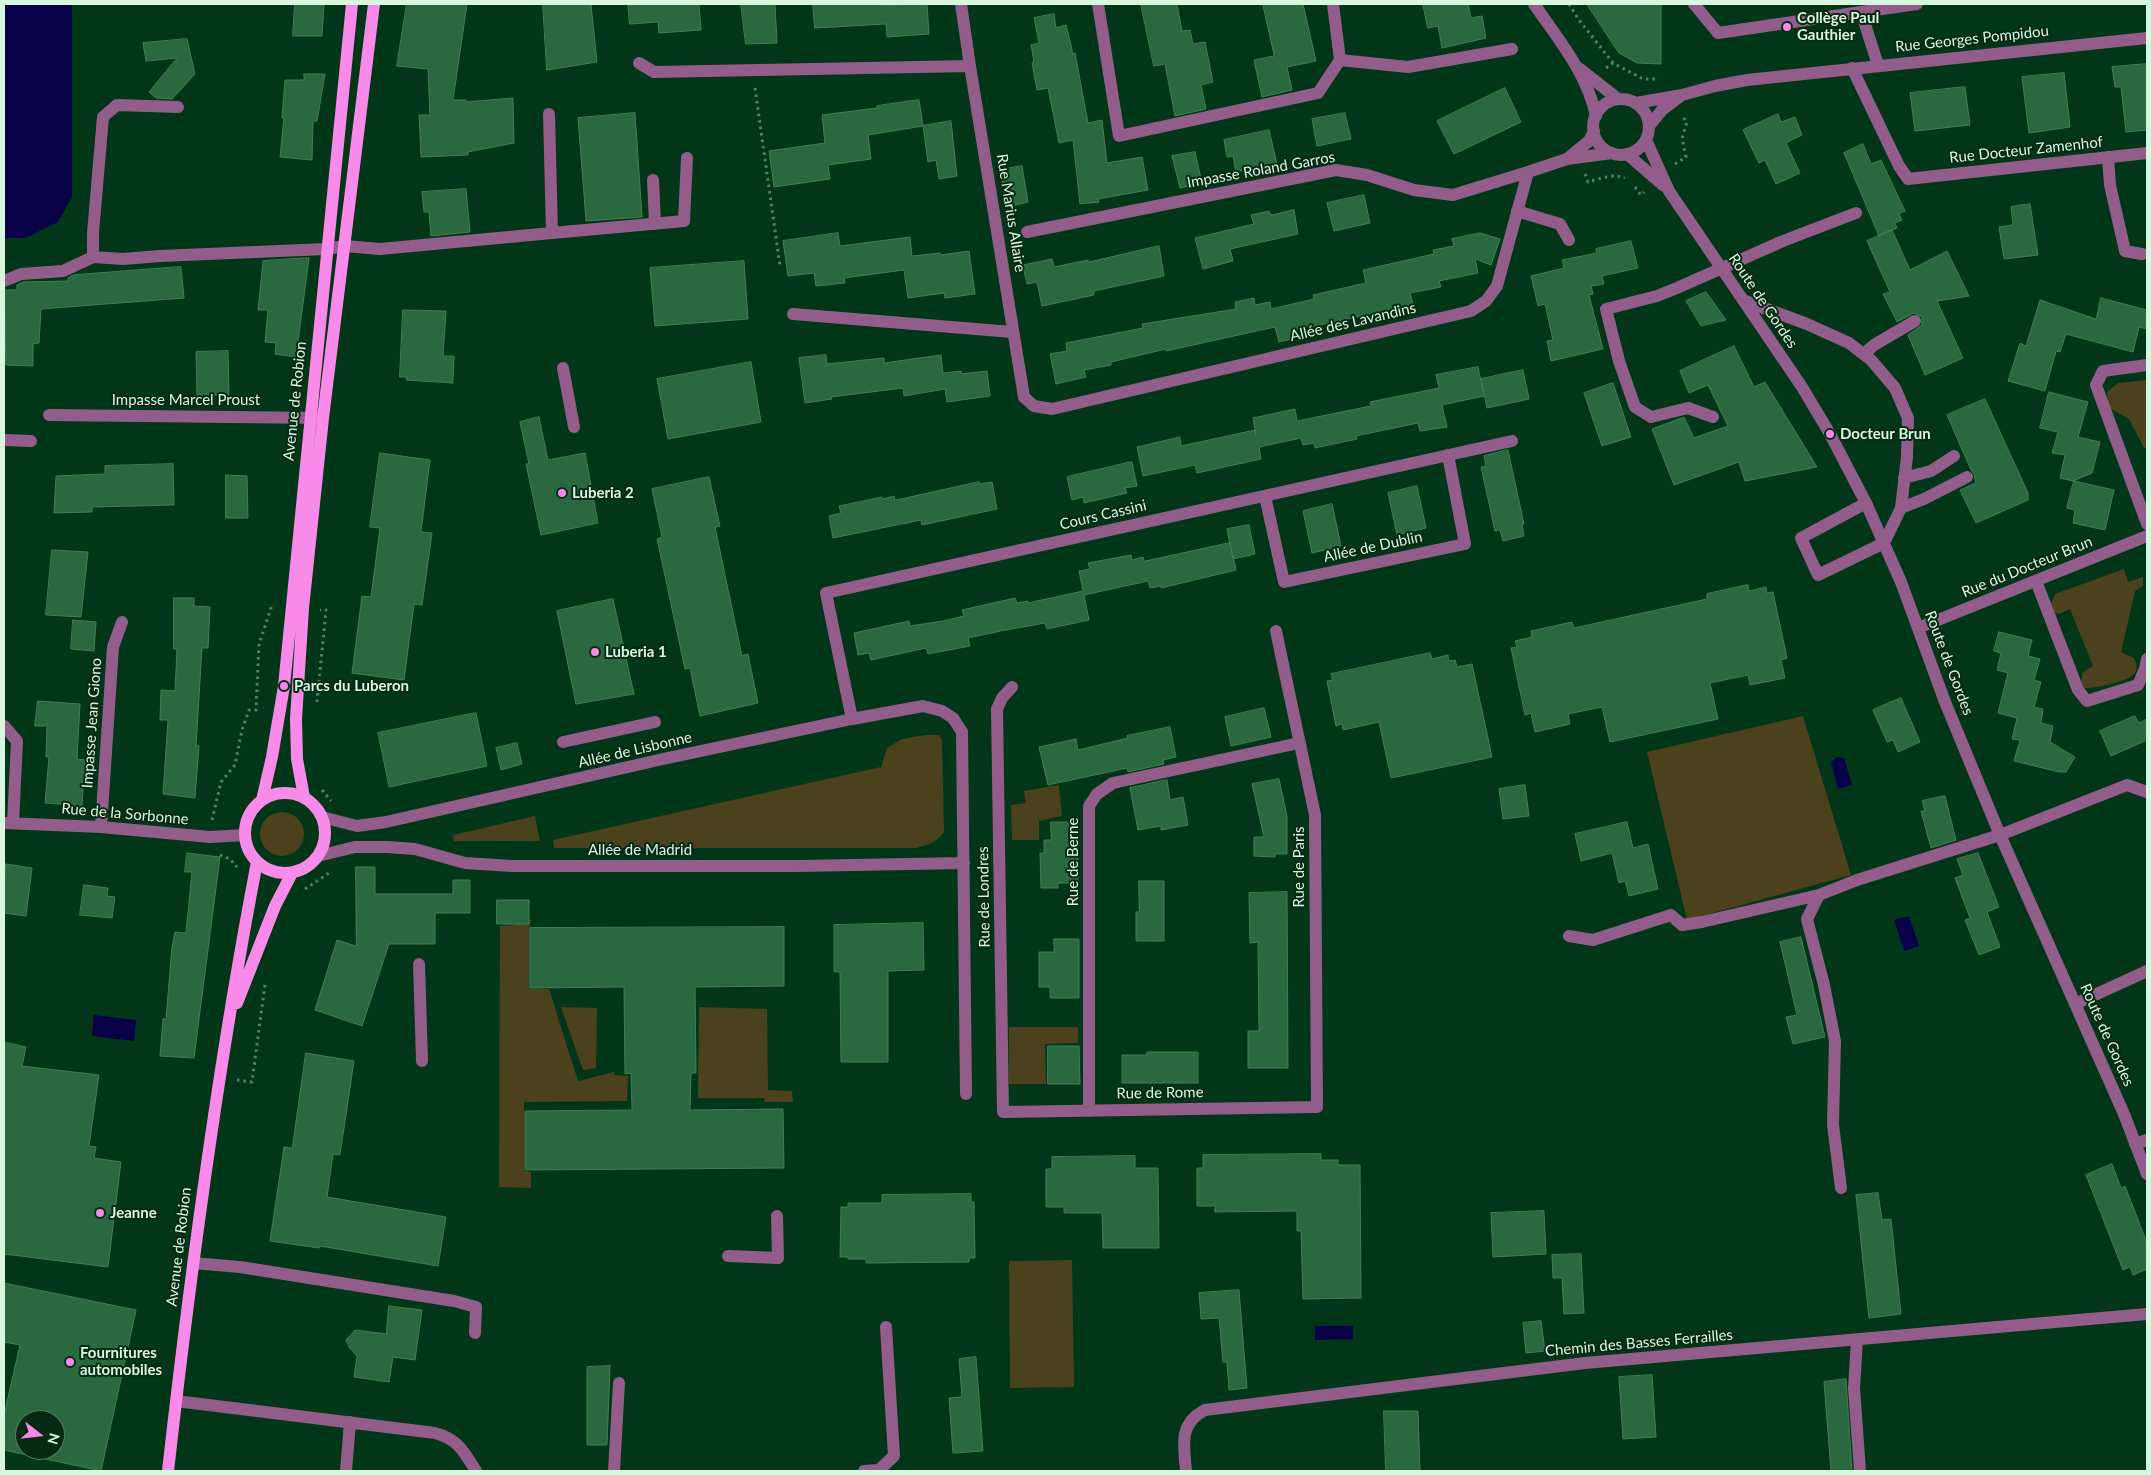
<!DOCTYPE html>
<html>
<head>
<meta charset="utf-8">
<style>
	body { margin:0 }
	#map { position:relative; width:2151px; height:1475px; overflow:hidden; background:#023618; font-family:Lato,sans-serif }
	canvas { display:block }
	.frame { position:absolute; inset:0; border:5px solid #d7f7de; pointer-events:none }
	.north { position:absolute; left:15px; top:1410px; width:50px; height:50px; box-sizing:border-box; background:#072a14; border:1px solid #5a7c65; border-radius:50%; rotate:106deg; font-size:14px; font-weight:700; line-height:20px; text-align:center; color:#d7f7de }
	.north::after { content:''; display:block; margin:auto; width:18px; height:22px; background:#f888e9; clip-path:polygon(50% 0,100% 100%,50% 72%,0 100%) }
</style>
</head>
<body>
<div id="map">
<canvas width="2151" height="1475"></canvas>
<div class="frame"></div>
<div class="north">N</div>
</div>
<script>
const ctx = document.querySelector('canvas').getContext('2d');
ctx.lineJoin = 'round';
function fill(path, color) { ctx.fillStyle = color; ctx.fill(path, 'evenodd'); }
function trace(path, color, width, dash) { ctx.strokeStyle = color; ctx.lineWidth = width; ctx.lineCap = dash ? 'butt' : 'round'; ctx.setLineDash(dash || []); ctx.stroke(path); }
function label(font, color, halo, rows, align = 'center') {
  ctx.font = font + ' Lato,sans-serif'; ctx.lineWidth = 4; ctx.setLineDash([]); ctx.textBaseline = 'middle'; ctx.strokeStyle = halo; ctx.fillStyle = color; for (const [text, x, y, turn = 0] of rows) {
    ctx.save(); ctx.translate(x, y); ctx.rotate((+turn || 0) * Math.PI / 180); ctx.textAlign = isNaN(turn) ? turn : align; if (halo) ctx.strokeText(text, 0, 0); ctx.fillText(text, 0, 0); ctx.restore();
  }
}
const green = new Path2D(`
	M2147,380v67l-3,1 -15,-29 -21,-12 -1,-15 11,-9z
	M2124,569l4,13 15,-5v9l-8,5 -14,61 13,6c2,5 4,10 1,15 -5,8 -41,16 -51,15l-3,-6 2,-10 10,-6 -23,-57 -11,5 -6,-2 -2,-8 4,-10z
	M1803,716l48,159 -164,45 -40,-168z
	M926,735h13l3,5 2,92c-7,10 -16,13 -28,16h-362l-1,-8 328,-73 6,-19 15,-9z
	M1059,785l3,31 -23,5v19h-27l-1,-35 15,-2 -2,-12z
	M260 834a22 22 0 1 1 44 0a22 22 0 1 1-44 0Z
	M535,816l5,25h-86l-1,-6z
	M514,920h17l-2,8v61h20l29,92 36,-9v3l14,1 -1,25 -103,1v69l7,1v16l-32,-1 1,-261 14,-1z
	M561,1007l36,1 -1,60 -13,2z
	M699,1007l68,2 1,81 24,1 1,11h-28l-1,-4h-66z
	M1009,1027h69v16l-33,1 1,40h-37z
	M1072,1260l2,127 -64,1 -1,-127z`);
const water = new Path2D(`
	M4,4h68v193l-14,25 -33,16h-21z
	M1837,757l7,1 8,27 -14,4 -7,-27z
	M1909,916l10,30 -15,5 -10,-31z
	M94,1015l42,5 -2,21 -42,-5z
	M1315,1326h38v13l-38,1z`);
const building = new Path2D(`
	M295,4h29l-2,32h-29z
	M407,4h60l-14,96h13v2l47,-4 1,45 -46,9v3l-47,2 -2,-42h11l-2,-46 -31,-3z
	M543,4h48l6,58 -50,8z
	M628,4h71l2,26 -42,3 -1,-11 -28,2z
	M741,4h34l2,39 -31,1z
	M813,4h72v1l42,-1 2,30 -42,3 -1,-13 -71,4z
	M1141,4h36l5,27 8,-1 3,14 12,-2 8,40 -12,3 5,24 -31,7 -10,-52 -11,2z
	M1263,4h40l13,57 -29,6 5,23 -30,7 -8,-37 20,-4z
	M1423,4h45l3,14 11,-2 4,22 -44,10 -4,-22 -10,2z
	M1587,4h74v60l-24,-1 -18,-10z
	M1054,14l2,14 10,-3 7,29 2,-1 13,70 14,-3 5,43 35,-6 6,33 -50,9 1,3 -19,2 -7,-64 -14,3 -11,-55 -11,2 -5,-27 2,-1 -3,-17 8,-2 -5,-25z
	M187,39l8,35 -23,25 -16,-1 -7,-6 28,-34 -31,3 -3,-18z
	M2147,64v66l-21,2 -5,-45h-6l-3,-20z
	M2064,73l6,54 -41,6 -7,-56z
	M304,74h21l-8,47h-4l-1,39 -32,-3 4,-39h-2l3,-38h19z
	M1965,87l5,38 -55,6 -5,-38z
	M1505,88l16,34 -67,32 -17,-33z
	M919,100l4,26 -55,9 3,24 -43,6 2,14 -56,8 -5,-36 56,-8 -3,-28 55,-7v-2z
	M635,113l7,104 -56,4 -8,-103z
	M1345,113l6,26 -34,7 -5,-27z
	M1778,114l3,8 14,-5 7,18 -16,8 14,30 -24,11 -11,-24 -6,3 -16,-33z
	M951,121l6,55 -18,3 -3,-19 -8,2 -5,-36z
	M1269,130l8,34 -41,8 -3,-16 -6,1 -3,-17z
	M1863,144l8,20 10,-4 24,51 -6,3 3,6 -7,3 2,5 -18,8 -35,-83z
	M1195,152l7,31 -22,5 -8,-32z
	M1022,166l6,36 -21,5 -7,-37z
	M466,189l4,43 -39,4 -2,-24h-5l-2,-20z
	M1364,195l6,28 -36,8 -7,-28z
	M2030,204l8,51 -34,4 -5,-32 14,-2 -2,-18z
	M1294,210l4,24 -68,15 3,12 -30,8 -8,-31 59,-14 -3,-9 18,-4 2,4z
	M1892,230l18,40 37,-19 22,45 -32,5 26,57 -38,17 -17,-40 14,-10v-8l-8,-4 -17,9 -14,-28 7,-2 -23,-51z
	M838,233l2,13 70,-9 2,19 28,-3 1,2 28,-4 6,43 -30,4 -1,-5 -36,5 -4,-28 -60,8 1,5 -29,3 -2,-13 -26,3 -5,-35z
	M1480,233l20,6 -9,26 -16,-6 3,14 -39,8 2,6 -31,6 3,11 -102,23 2,7 -34,8 -4,-15 -109,24v-2l-55,13v3l-27,5 2,7 -30,7 -6,-30 17,-3 -1,-8 77,-15 -1,-4 94,-15 -1,-7 19,-4 1,7 15,-3 1,7 43,-10 -1,-4 53,-12 -3,-13 71,-16 -1,-4 21,-4 -2,-7z
	M1631,241l7,27 -36,8 2,8 -13,2 2,8 -4,1 14,54 -52,12 -4,-20 6,-1 -8,-36 -7,2 -7,-30 33,-8 -2,-8 35,-7 -1,-4z
	M1159,246l5,30 -70,15v4l-52,11 -5,-24 -10,2 -4,-19 29,-6 2,8 34,-7v2z
	M309,258l-13,99 -21,-3 1,-11 -11,-1 3,-32h-10l5,-49z
	M744,261l4,58 -93,7 -5,-58z
	M181,267l3,31 -143,11 -2,34 -6,1v22l-27,-1 -2,-75h13v-5l6,-3 45,-1v-3l5,-3z
	M1706,292l20,28 -25,6 -15,-25z
	M2101,298l46,12v19l-8,-2 -6,25 -67,-18 -6,18 -4,-1 -11,40 -37,-10 12,-38 6,3 14,-46 56,19z
	M403,310l43,1 -3,45h11l-1,27 -47,-3 1,-3h-7z
	M1734,346l20,41 11,-5 52,85 -72,14 -6,-19 -65,23 -22,-56 32,-12 10,21 34,-12 -20,-41 -19,8 -9,-22z
	M228,351l1,44h-32l-1,-43z
	M826,355l1,9 57,-6v5l57,-8 2,18 18,-2v3l26,-3 3,25 -43,6 -2,-13 -41,7 -1,-8 -72,9 1,2 -27,4 -6,-45z
	M751,362l10,60 -93,17 -11,-60z
	M1478,367l6,29 -42,9 5,22 -27,4 -2,-8 -62,13 1,3 -42,9 -1,-5 -11,2 -2,-7 -42,9 2,12 -64,14 -2,-8 -52,11 -6,-29 43,-10 1,9 74,-16 1,5 -3,-17 42,-9 2,12 74,-15 -1,-4 69,-14 -3,-13z
	M1523,370l6,29 -42,9 -6,-29z
	M1613,383l18,54 -29,9 -18,-53z
	M2049,392l39,10 -10,35 22,5 -8,31 -19,8 -13,-3 5,-23 -13,-2 6,-21 -18,-4z
	M1985,399l43,94v7l-52,23 -16,-33 16,-7 -2,-9 -3,-4 -24,-55z
	M539,417l9,43 37,-7 13,70 -57,12 -15,-71h3l-9,-42z
	M1508,450l16,74 -2,1 2,11 -21,5 -3,-11 -5,1 -14,-64 5,-1 -2,-10z
	M380,453l50,7 -9,72 11,1 -10,72 -8,-1 -10,76 -52,-7 10,-77 9,1 9,-69 -10,-1z
	M1132,462l5,24 -12,2 2,5 -43,10 -1,-6 -11,3 -5,-23z
	M173,464l1,41 -82,2v5l-38,1 2,-37 49,-2v-8z
	M226,475l21,1 1,42h-22z
	M709,477l11,49 -5,1 27,129 6,-2 10,49 -58,13 -10,-48 -5,1 -28,-130 5,-2 -10,-48z
	M2074,481l40,9 -9,40 -32,-7 2,-13 -8,-2z
	M979,482l1,2 12,-2 5,27 -75,16 -1,-5 -88,18 -4,-22 12,-3 -2,-7 43,-9 1,2 11,-3 1,4z
	M1417,486l9,42 -29,7 -9,-42z
	M1332,504l9,42 -29,7 -9,-42z
	M1249,525l6,29 -22,5 -6,-30z
	M1230,543l6,27 -75,18v-2l-11,2 -2,-7 -64,14 5,25 -42,9 -2,-6 -44,8 -33,7 2,8 -42,8 -2,-6 -55,12 -2,-7 -11,2 -4,-22 55,-12 1,5 33,-5 21,-5 -2,-6 53,-12 2,5 11,-2v2l55,-12 -4,-20 11,-2 -2,-6 43,-8 1,5 11,-3 1,4z
	M52,550l36,2 -7,65 -35,-2z
	M1748,585l1,6 17,-4 1,6 6,-1 14,66 -6,2 4,18 -35,7 -2,-10 -38,8 8,36 -108,23 -8,-35 -34,7 2,10 -35,8 -4,-19 -6,2 -14,-67 6,-1 -2,-6 17,-4 -1,-6 41,-9 2,6 133,-29v-5z
	M174,598h20v8l16,1 -2,41h-6l-6,97 3,1 -4,52 -32,-4 5,-74h-8l1,-30 14,1 2,-42h-3z
	M613,599l21,95 -58,10 -19,-93z
	M73,620l23,2 -2,29 -23,-2z
	M1999,632l33,8 -4,16 12,3 -6,21 7,2 -7,25 9,2 -2,14 12,3 -3,16 25,15 -9,15h-7l-45,-11 6,-21 -8,-1 5,-21 -19,-5 10,-40 -11,-3 4,-17 -7,-2z
	M1430,653l2,6 16,-4 1,6 6,-1 2,7 15,-3 20,93 -101,21 -12,-56 -36,8 -1,-6 -6,2 -9,-45 6,-1 -2,-6z
	M1901,698l19,44 -22,10 -5,-12 -6,2 -14,-32z
	M38,701l42,3 -3,55 8,1 -3,46 -37,-3 4,-46h-3l1,-31h-12z
	M1264,708l7,29 -40,9 -6,-29z
	M476,713l11,53 -98,21 -11,-54z
	M2135,716l4,7 8,-4v21l-36,16 -11,-25z
	M1170,727l6,30 -13,3 1,4 -36,8 -1,-4 -79,17 -9,-38 37,-8 2,11 50,-12 -1,-2z
	M517,743l5,21 -21,6 -5,-22z
	M1279,779l8,37v38h-12v3l-21,-1v-19h10l-12,-53z
	M1167,780l3,20 13,-3 5,28 -27,5v-4l-23,4 -8,-42z
	M1525,785l4,31 -26,3 -4,-30z
	M1945,796l11,44 -25,8 -10,-37h4l-3,-10z
	M1051,822h27v61h-20v5h-17l-1,-35h4v-13h7z
	M1627,822l6,26 15,-4 10,45 -29,7 -4,-15 -6,2 -7,-30 -31,8 -6,-27z
	M187,853l33,4 -26,201 -34,-2 3,-37h3l6,-72 3,-15 11,1 6,-61h-7z
	M1978,853l21,54 -12,5 13,35 -21,8 -14,-35 5,-2 -15,-40 8,-3 -6,-16z
	M6,864l26,4 -6,48 -22,-3z
	M356,867h19v27h78v-14h17v33h-35v31h-46l-27,82 -47,-16 22,-70 19,6z
	M1139,881h25v60h-28v-29h3z
	M84,885l24,3 -1,8 8,1 -3,21 -32,-3z
	M1287,892l1,176h-40v-37h11l-1,-89 -8,1 -1,-50z
	M497,900h32v24h-32z
	M923,923l1,47 -36,1v91h-47l-1,-90h-6v-47z
	M784,927v59l-89,1 1,86h-5l-1,37 93,-1 1,59 -259,2v-59l107,-1 -1,-37 -6,1 -1,-87 -94,1v-60z
	M1801,937l24,100 -32,7 -7,-27 11,-2 -17,-73z
	M1054,939h25v59h-29v-11h-11v-35h15z
	M4,1042l22,5 -4,19 77,9 -10,71 7,1 -2,11 27,4 -13,105 -104,-13z
	M1048,1046h31l1,38h-32z
	M1147,1052h51v31h-76v-28h25z
	M306,1053l48,8 -14,94 -7,-1 -6,43 119,20 -8,49 -118,-20 -1,2 -49,-7 14,-94 8,1z
	M1321,1154v6h17v5h22l1,133 -58,1 -2,-68h-4v-20l-82,1v-6h-18v-38h6v-13z
	M1135,1156v12h23l1,80h-56l-1,-35h-38v-6h-18v-38h6v-12z
	M2112,1164l9,24 4,-2 22,57v26l-14,6 -3,-8 -7,3 -37,-95z
	M1878,1193l4,27 9,-1 10,95 -32,4 -13,-123z
	M971,1194v8h3l1,56h-6v4l-103,1v-4h-18v-2h-8l1,-50h7v-4h34v-8z
	M1544,1211l2,43 -53,3 -2,-44z
	M1581,1254l3,59 -20,1 -2,-36h-9l-1,-23z
	M4,1283l132,27 -35,161 -97,-21v-35l16,-70 -16,-3zM25,1420h30v30h-30z
	M1239,1290l8,98 -18,2 -2,-28h-4l-4,-44 -18,1 -2,-26z
	M389,1306l33,4 -7,50 -22,-3 -4,25 -35,-5 3,-21 -8,-9 -3,-7 9,-10 31,4z
	M1541,1321l4,30 -19,2 -3,-30z
	M976,1357l7,94 -30,2 -4,-55 13,-1 -3,-38z
	M610,1366l-3,79h-20v-78z
	M1652,1375l4,62 -33,2 -4,-62z
	M1846,1379l6,92h-21l-7,-89z
	M1384,1411h34l2,60h-34z`);
const path = new Path2D(`
	M1569,4l10,16 34,43
	M1606,68l7,-5 30,16h16
	M755,88l25,178
	M1675,164l11,-7 -4,-19 5,-16 -4,-5
	M1585,174l3,8c10,-3 27,-9 37,-4
	M1635,187l6,8 3,-3
	M317,702l9,-92h-6
	M322,790l9,11
	M212,820l9,-38 14,-17 7,-35 7,-20h7l3,-66 13,-39h2
	M220,855l10,4 7,8
	M305,889l24,-16
	M237,1080l15,2 13,-98`);
const minor = new Path2D(`
	M961,4l9,62 54,331 10,9 18,3 419,-98 15,-10 11,-15 31,-114 39,-13 45,-6
	M1098,4l21,132 199,-43 22,-33
	M1333,4l7,56 68,7 104,-18
	M1534,4c24,35 53,69 62,112
	M1694,4l24,29 143,-21 17,53
	M1861,12l56,-8
	M639,63l15,9 316,-6
	M1852,68l47,98 9,13 239,-26
	M1580,69l38,30
	M1593 127a28 28 0 1 1 56 0a28 28 0 1 1-56 0Z
	M1636,103l46,-8 33,-9 32,-6 400,-42
	M178,107l-61,-2 -14,12 -10,116v24l30,2 37,-3 166,-7 19,-3 35,3 172,-16 -3,-119
	M1649,126l13,-16 20,-15
	M1646,140l23,51 133,196 28,47 36,69 35,79 44,120 55,133 124,279 23,60
	M1627,154l37,32
	M2108,157l2,28 15,66 17,3
	M1567,159l22,-18 5,-10
	M653,180l2,44
	M1517,211l43,13 9,16
	M1027,232l309,-62 31,5 47,15 39,5 75,-23
	M552,233l132,-12 3,-63
	M4,281l17,-7 42,-3 30,-14
	M1745,301l62,23 42,19 22,17 24,28 13,30 -1,39 -6,51 -17,35 -66,32 -17,-37 65,-35
	M793,314l219,18
	M1864,354l10,-9 41,-24
	M2147,365l-44,6 -7,14 51,139
	M563,368l11,59
	M49,415l272,3
	M1713,417l-25,-9 -37,9 -16,-10 -16,-46 -13,-52 51,-13 20,-8 106,-47 73,-28
	M4,440l27,1
	M1904,478l27,-7 23,-15
	M1265,496l19,86 181,-38 -17,-89
	M1901,508l23,-9 43,-22
	M2036,581l42,109 9,11 51,-16 7,-16 2,-10
	M1918,628l229,-92
	M1012,687l-10,11 -5,11 6,403 314,-5 -2,-292 -39,-184
	M852,719l-26,-126 686,-152
	M4,726l13,15 -4,82
	M563,742l92,-20
	M322,817l35,9 29,-4 277,-63 189,-40 71,-13 19,5 11,7 9,14 4,362
	M4,823l97,4 109,10 34,-2
	M101,827l12,-180 9,-25
	M318,856l37,-9h32l28,2 50,14 47,3h286l166,-3
	M1569,936l24,4 78,-25 11,10 20,-3 117,-27
	M419,964l3,97
	M2075,1004l72,-33
	M1089,1111v-305l8,-12 16,-11 186,-40
	M2135,1144l12,-4
	M1841,1188l-8,-63 2,-84 -11,-56 -17,-66 12,-24 38,-15 143,-45 127,-50 20,7
	M728,1256l50,2 -1,-42
	M193,1263l47,4 214,34 22,6 -1,26
	M1857,1340l-3,48 6,83
	M176,1401l259,32c23,6 29,19 41,38
	M346,1471l4,-49
	M614,1471l5,-88
	M864,1471l15,-1 15,-14 -8,-129
	M1186,1471c-2,-26 -8,-47 19,-61l380,-47 562,-49`);
const major = new Path2D(`
	M245 833a40 40 0 1 1 80 0a40 40 0 1 1-80 0Z
	M304,797l-7,-38 -1,-40 7,-111 20,-190 51,-414
	M262,800l10,-43 12,-71 68,-682
	M237,1003l38,-97 17,-33
	M168,1471c23,-204 50,-407 89,-609`);
const markers = [
	[1787,27,5,"#f888e9"],
	[1830,434,5,"#f888e9"],
	[562,493,5,"#f888e9"],
	[595,652,5,"#f888e9"],
	[284,686,5,"#f888e9"],
	[100,1213,5,"#f888e9"],
	[70,1362,5,"#f888e9"]
];
const poiNames = [
	["Collège Paul",1797,18],
	["Gauthier",1797,35],
	["Docteur Brun",1840,434],
	["Luberia 2",572,493],
	["Luberia 1",605,652],
	["Parcs du Luberon",294,686],
	["Jeanne",110,1213],
	["Fournitures",80,1353],
	["automobiles",80,1370]
];
const streetNames = [
	["Rue Georges Pompidou",1972,39,-6],
	["Rue Docteur Zamenhof",2026,150,-6],
	["Impasse Roland Garros",1261,170,-10],
	["Rue Marius Allaire",1011,213,81],
	["Route de Gordes",1763,301,56],
	["Allée des Lavandins",1353,322,-13],
	["Impasse Marcel Proust",186,400],
	["Avenue de Robion",295,401,-84],
	["Cours Cassini",1103,515,-13],
	["Allée de Dublin",1373,547,-12],
	["Rue du Docteur Brun",2027,567,-22],
	["Route de Gordes",1949,663,69],
	["Impasse Jean Giono",92,723,-86],
	["Allée de Lisbonne",635,750,-13],
	["Rue de la Sorbonne",125,814,5],
	["Allée de Madrid",640,850],
	["Rue de Berne",1073,862,-90],
	["Rue de Paris",1299,867,-90],
	["Rue de Londres",984,897,-91],
	["Route de Gordes",2107,1035,66],
	["Rue de Rome",1160,1093,-1],
	["Avenue de Robion",179,1247,-83],
	["Chemin des Basses Ferrailles",1639,1343,-5]
];
fill(green, '#4c411d');
fill(water, '#090147');
fill(building, '#2a693f');
trace(building, '#417f54', 1);
trace(path, '#558165', 3, [2.5, 4]);
trace(minor, '#925d8a', 12);
trace(major, '#f88ae9', 12);
for (const [x, y, r, color] of markers) { const dot = new Path2D(); dot.arc(x, y, r, 0, 2 * Math.PI); ctx.fillStyle = color; ctx.fill(dot); trace(dot, '#072a14', 2); }
label('bold 15px', '#d7f7de', '#072a14', poiNames, 'left');
label('15px', '#d7f7de', '#072a14', streetNames);
</script>
</body>
</html>
